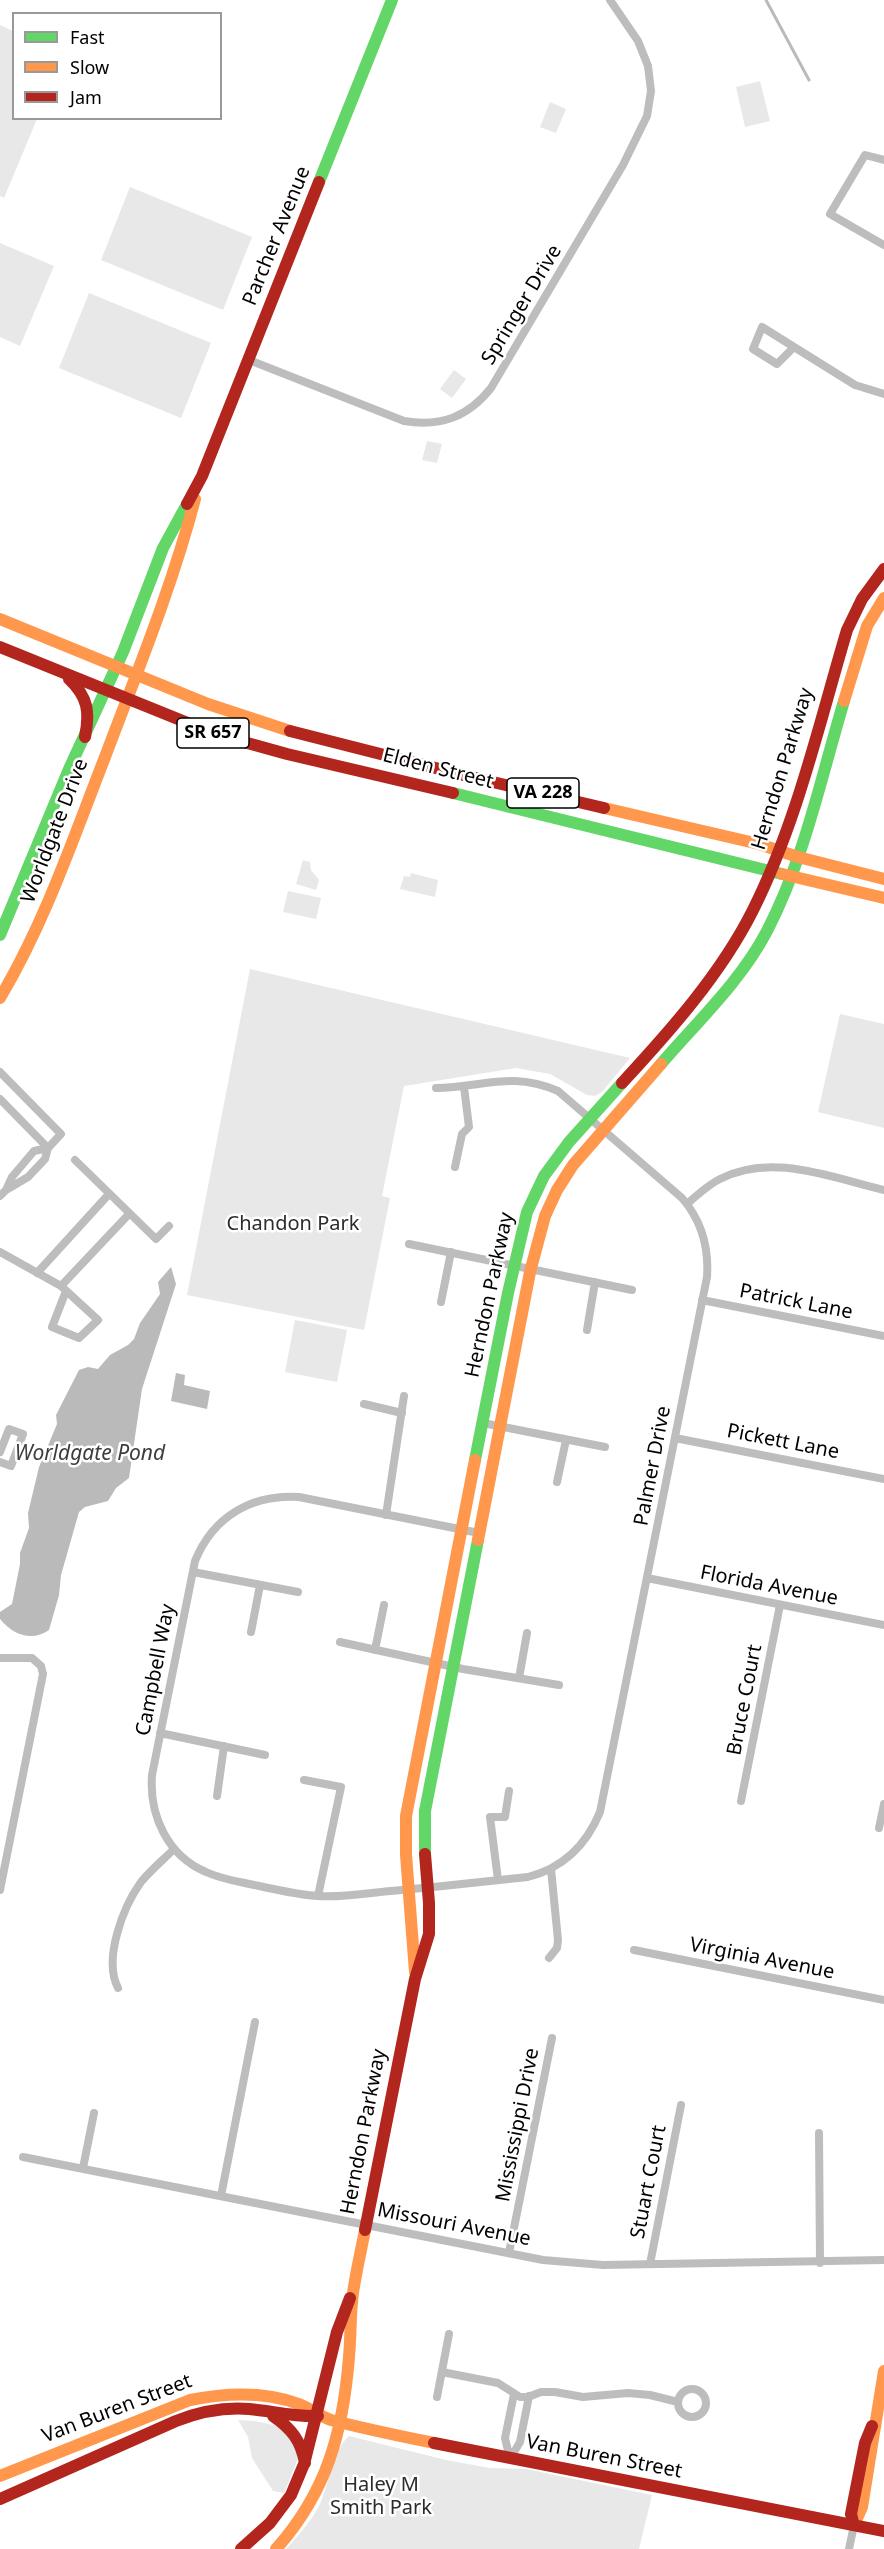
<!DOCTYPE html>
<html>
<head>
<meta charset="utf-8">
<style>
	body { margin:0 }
	#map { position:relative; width:884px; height:2549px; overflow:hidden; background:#fff; font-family:"Noto Sans",sans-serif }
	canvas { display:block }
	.legend { position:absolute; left:12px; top:12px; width:210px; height:108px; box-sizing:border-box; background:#fff; border:2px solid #999; margin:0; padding:8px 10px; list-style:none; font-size:18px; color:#000 }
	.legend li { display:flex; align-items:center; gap:12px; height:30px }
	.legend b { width:30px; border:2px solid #999 }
</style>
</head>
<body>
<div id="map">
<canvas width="884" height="2549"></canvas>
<ul class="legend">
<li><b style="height:8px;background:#63d668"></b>Fast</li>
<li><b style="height:8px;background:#ff974d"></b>Slow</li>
<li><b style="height:8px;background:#b3261e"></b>Jam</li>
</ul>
</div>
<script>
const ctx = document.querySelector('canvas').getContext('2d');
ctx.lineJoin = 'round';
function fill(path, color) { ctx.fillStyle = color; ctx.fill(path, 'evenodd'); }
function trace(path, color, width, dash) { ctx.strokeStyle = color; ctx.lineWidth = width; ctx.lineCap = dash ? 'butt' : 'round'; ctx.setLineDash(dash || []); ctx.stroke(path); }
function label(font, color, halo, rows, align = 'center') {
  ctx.font = font + ' "Noto Sans",sans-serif'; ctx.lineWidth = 5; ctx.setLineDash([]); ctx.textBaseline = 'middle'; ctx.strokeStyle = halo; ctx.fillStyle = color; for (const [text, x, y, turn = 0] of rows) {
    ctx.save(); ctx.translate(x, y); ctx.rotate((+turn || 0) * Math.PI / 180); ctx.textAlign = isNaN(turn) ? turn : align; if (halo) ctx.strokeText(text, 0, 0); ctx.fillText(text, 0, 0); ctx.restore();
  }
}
const green = new Path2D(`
	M0,25l13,6 1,87 23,1 -33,79 -4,-2z
	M760,81l10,40 -25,6 -9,-40z
	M550,102l16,7 -10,24 -16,-6z
	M130,187l122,50 -29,73 -122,-50z
	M0,243l54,23 -34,80 -20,-9z
	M89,293l122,50 -30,75 -122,-50z
	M454,370l12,9 -14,19 -12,-9z
	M427,441l15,3 -5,19 -15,-3z
	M303,860l7,2 1,8 8,10 -3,10 -20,-6z
	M411,873l27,7 -3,17 -35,-8 4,-13 6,1z
	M288,891l33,7 -5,21 -33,-7z
	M250,969l380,89 -28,34 -7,4 -8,-1 -37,-21 -34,-6 -112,18 -22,110 8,2 -26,132 -177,-35z
	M840,1014l44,10v104l-66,-16z
	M295,1320l52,10 -10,52 -52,-10z
	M238,2420l17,1 41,9 3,26 -15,37 -11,-2 -21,-33 -4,-21z
	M349,2436l97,24 44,8 36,1 126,26 -13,54h-353c12,-13 26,-29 34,-45 9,-20 13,-54 29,-68z`);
const water = new Path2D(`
	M171,1267l5,17 -34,105 -13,89 -13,10 -8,13 -23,6 -6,5 -18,63 -2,20 -10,35c-17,12 -36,5 -49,-11v-7l12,-8 8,-40v-11l9,-25 -1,-15 11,-46 18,-43 -1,-9 23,-45 9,-3 10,2 12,-14 18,-10 6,-6 6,-16 20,-29 -2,-12z
	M176,1373l9,2 -1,10 26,6 -3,18 -36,-8z`);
const stream = new Path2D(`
	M766,0l43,80`);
const street = new Path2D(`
	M884,160l-19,-5 -35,59 54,31
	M794,347l-17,17 -24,-15 9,-22 93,58 29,9
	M249,360l155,61c37,6 64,-4 87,-33l132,-223 24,-49 4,-25 -3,-25 -10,-25 -28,-41
	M0,1072l61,62 -13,14 -3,11 -17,18 -22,13 -6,6
	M436,1088c48,-1 75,-17 122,3l124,107c20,23 27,49 25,79l-107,535c-14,34 -37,56 -72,65 -46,5 -91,10 -137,14 -24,2 -49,7 -73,5 -20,-1 -39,-6 -59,-10 -17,-4 -36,-6 -53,-14 -38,-16 -57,-56 -54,-97l43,-214c18,-44 56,-67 104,-64l180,36
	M0,1099l48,49
	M75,1160l81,79 13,-13
	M455,1167l7,-33 7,-7 -5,-40
	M6,1190l6,-13 22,-26 14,-3
	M687,1204c10,-9 21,-19 33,-25 52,-27 112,-1 164,11
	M409,1244l223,46
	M0,1252l61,34 37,34 -19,18 -27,-11 14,-36
	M37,1273l72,-79
	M61,1286l68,-72
	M702,1300l182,36
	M441,1302l10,-50
	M587,1330l8,-48
	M364,1404l38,9
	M483,1423l122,24
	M675,1438l209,41
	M0,1452l9,-23 14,5 -12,32 -11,-4
	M557,1482l9,-42
	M386,1515l18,-119
	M193,1572l105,20
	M647,1578l237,47
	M251,1632l9,-47
	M340,1642l123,27 96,16
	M375,1650l9,-45
	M0,1658h32l9,8 2,8 -43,216
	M519,1678l8,-45
	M160,1733l105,22
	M304,1780l37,7 -23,109
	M217,1796l7,-50
	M741,1801l39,-196
	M879,1828l5,-24
	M498,1880l-8,-63h15l4,-26
	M634,1950l250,50
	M549,1958l8,-10 1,-8 -7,-71
	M118,1988c-15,-29 5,-81 23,-106 10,-12 22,-22 33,-33
	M819,2133l1,130
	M23,2157l520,103 60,5 281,-5
	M83,2168l11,-55
	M221,2196l34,-174
	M509,2253l43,-215
	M650,2264l31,-159
	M442,2372l56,11 22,14h8l13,-5h14l28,5 45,-4 22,2 28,7
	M678 2403a14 14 0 1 1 28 0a14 14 0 1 1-28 0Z
	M437,2397l12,-63
	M510,2459l-5,-21 9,-44
	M510,2459l10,-17 9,-46
	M849,2549l5,-24`);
const fast = new Path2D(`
	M319,182l73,-182
	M453,793l329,81
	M0,935l69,-166 54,-117 40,-104 24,-44
	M661,1064c36,-42 80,-83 106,-133 37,-71 54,-153 77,-230
	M475,1460l33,-167 19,-81 17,-36 25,-34 53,-59
	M425,1854v-43l53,-271`);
const slow = new Path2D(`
	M0,619l208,85 82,27
	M844,701l23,-75 17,-28
	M604,808l155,36 39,13 86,22
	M782,874l102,24
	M0,998c45,-76 73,-159 105,-241 32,-85 67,-170 90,-258
	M478,1540l52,-268 15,-56 12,-26 16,-25 88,-101
	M415,1972l-9,-117v-39l69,-356
	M0,2476l190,-76c35,-7 74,-9 109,4 11,4 20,12 32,16 34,9 69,16 103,23
	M854,2525l8,-18 22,-136
	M276,2549c51,-57 67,-117 73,-192 2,-21 1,-43 4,-64 3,-21 8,-42 12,-63`);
const jam = new Path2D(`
	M187,504l15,-28 117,-294
	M0,647l215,87 72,20 166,39
	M69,679c19,18 21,33 16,58
	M290,731l177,45 137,32
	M622,1083c48,-52 99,-109 131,-173 44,-88 66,-186 94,-280l15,-31 22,-30
	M365,2230l50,-251 14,-45v-31l-4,-49
	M273,2416c19,13 28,25 32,47
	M434,2443l450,88
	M0,2499l176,-78c23,-9 48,-14 73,-12 23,2 45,8 69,7
	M853,2522l-2,-8 14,-71 7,-17
	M241,2549l29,-26 21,-28 13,-31 33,-132 13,-34`);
const shields = [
	[213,733,72],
	[543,793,72]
];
const shieldNames = [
	["SR 657",213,733],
	["VA 228",543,793]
];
const streetNames = [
	["Parcher Avenue",277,236,-68],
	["Springer Drive",522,305,-59],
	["Elden Street",438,769,14],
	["Herndon Parkway",783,769,-73],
	["Worldgate Drive",55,831,-69],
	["Herndon Parkway",490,1295,-78],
	["Patrick Lane",796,1302,11],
	["Pickett Lane",783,1442,11],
	["Palmer Drive",653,1466,-79],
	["Florida Avenue",769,1586,11],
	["Campbell Way",156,1670,-79],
	["Bruce Court",745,1700,-79],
	["Virginia Avenue",762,1959,11],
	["Mississippi Drive",518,2125,-79],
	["Herndon Parkway",364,2132,-79],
	["Stuart Court",649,2182,-79],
	["Missouri Avenue",454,2225,11],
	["Van Buren Street",117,2409,-21],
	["Van Buren Street",604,2457,11]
];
const parkNames = [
	["Chandon Park",293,1224],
	["Haley M",381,2485],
	["Smith Park",381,2508]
];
const waterNames = [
	["Worldgate Pond",90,1454]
];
fill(green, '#e8e8e8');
fill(water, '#bababa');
trace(stream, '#bababa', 3);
trace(street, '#bdbdbd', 8);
trace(fast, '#63d668', 12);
trace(slow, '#ff974d', 12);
trace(jam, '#b3261e', 12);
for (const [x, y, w] of shields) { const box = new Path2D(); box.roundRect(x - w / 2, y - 15, w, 30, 4.5); ctx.fillStyle = '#fff'; ctx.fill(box); trace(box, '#000', 1.5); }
label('bold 18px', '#000', null, shieldNames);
label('20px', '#000', '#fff', streetNames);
label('20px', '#2c2c2c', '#fff', parkNames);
label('italic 21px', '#3d3d3d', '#fff', waterNames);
</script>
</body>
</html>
